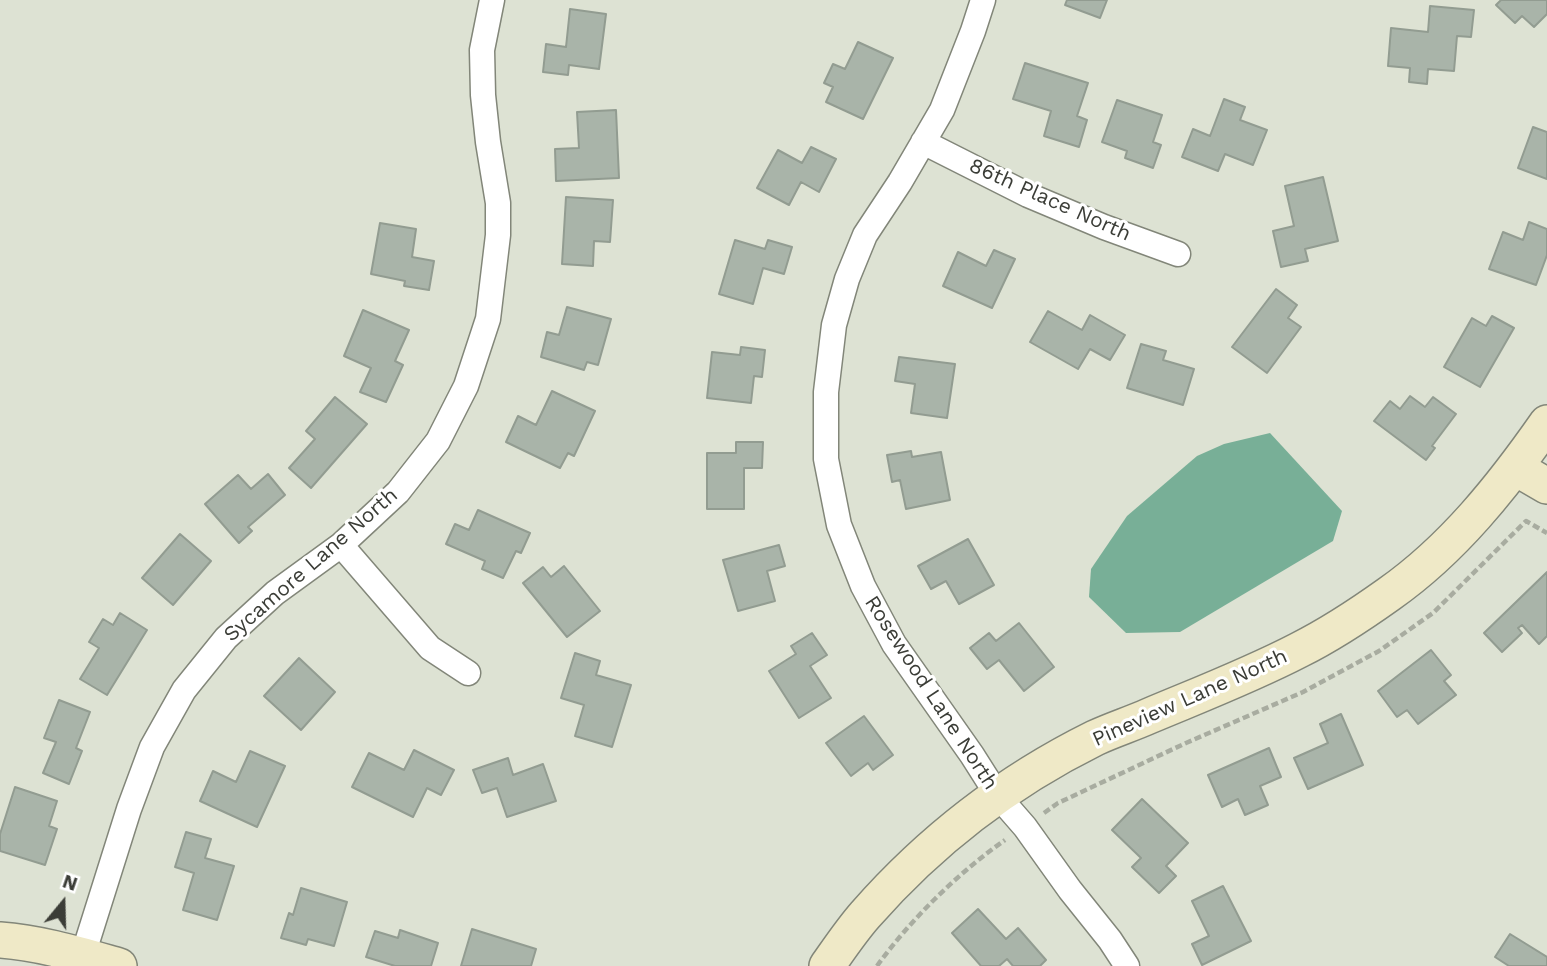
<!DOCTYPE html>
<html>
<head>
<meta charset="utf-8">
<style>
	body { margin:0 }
	#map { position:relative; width:1547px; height:966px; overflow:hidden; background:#dde2d3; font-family:"Work Sans",sans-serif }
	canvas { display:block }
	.north { position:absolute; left:28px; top:868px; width:70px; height:70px; -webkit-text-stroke:5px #fff; paint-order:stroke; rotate:19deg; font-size:19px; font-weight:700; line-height:28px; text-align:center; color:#3b3d37 }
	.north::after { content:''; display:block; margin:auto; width:24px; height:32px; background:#3b3d37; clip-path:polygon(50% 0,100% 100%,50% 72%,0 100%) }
</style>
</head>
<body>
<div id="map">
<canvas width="1547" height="966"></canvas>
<div class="north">N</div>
</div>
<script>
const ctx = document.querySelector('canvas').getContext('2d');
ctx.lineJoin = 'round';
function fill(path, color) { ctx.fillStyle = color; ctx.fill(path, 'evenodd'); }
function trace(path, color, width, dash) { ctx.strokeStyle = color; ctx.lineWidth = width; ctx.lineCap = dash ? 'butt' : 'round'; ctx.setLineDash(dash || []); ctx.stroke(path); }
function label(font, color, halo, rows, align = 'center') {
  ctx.font = font + ' "Work Sans",sans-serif'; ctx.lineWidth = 6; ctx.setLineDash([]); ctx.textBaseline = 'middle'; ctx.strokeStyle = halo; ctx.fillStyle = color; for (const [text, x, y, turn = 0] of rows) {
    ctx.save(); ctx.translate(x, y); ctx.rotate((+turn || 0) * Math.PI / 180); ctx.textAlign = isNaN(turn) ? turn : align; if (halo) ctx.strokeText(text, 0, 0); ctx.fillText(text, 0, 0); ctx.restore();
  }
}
const water = new Path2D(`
	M1270,433l72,78 -9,30 -153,91 -54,1 -37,-36 2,-28 36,-53 70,-60 27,-12z`);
const building = new Path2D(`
	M1067,0h40l-7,18 -35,-13z
	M1501,0h46v14l-13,13 -12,-11 -7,7 -19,-18z
	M1430,6l44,4 -3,27 -14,-1 -3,35 -26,-2 -1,15 -18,-2 1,-14 -22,-2 3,-38 37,4z
	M570,9l36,5 -7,55 -30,-4 -1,10 -25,-3 3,-28 20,3z
	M858,42l35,16 -30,61 -37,-17 7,-15 -9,-4 9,-19 12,5z
	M1025,63l63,20 -11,33 10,4 -8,27 -35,-11 7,-25 -38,-12z
	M1224,99l21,8 -5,13 27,10 -14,35 -28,-11 -7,17 -36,-14 11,-28 17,7z
	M1117,100l45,15 -9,27 8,3 -8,23 -28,-10 2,-7 -25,-9z
	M616,110l3,68 -63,3 -1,-32 24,-1 -2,-36z
	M1533,127l14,5v47l-29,-11z
	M811,147l25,12 -17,33 -18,-10 -12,23 -32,-17 21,-38 24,13z
	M1323,177l15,64 -33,8 3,12 -27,6 -8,-36 21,-5 -9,-40z
	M566,197l47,3 -3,42 -16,-1 -1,25 -31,-2z
	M1529,222l18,7v26l-11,30 -47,-16 14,-37 20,8z
	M380,223l36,6 -4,28 22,4 -5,29 -25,-4 1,-5 -34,-7z
	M735,240l30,9 3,-9 24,7 -8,27 -21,-6 -10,36 -34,-10z
	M994,250l21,9 -23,49 -49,-22 15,-34 28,14z
	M1276,289l21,16 -9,13 13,9 -34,46 -35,-26z
	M567,307l44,12 -13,46 -11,-3 -3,8 -43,-13 6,-25 12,3z
	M363,310l46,20 -14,31 8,4 -17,37 -26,-10 11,-24 -27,-12z
	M1048,311l34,19 8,-15 35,20 -15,25 -20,-11 -12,20 -48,-27z
	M1492,316l22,12 -34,59 -36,-20 28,-49 14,8z
	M1141,344l25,7 -3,9 31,9 -11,36 -56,-17z
	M741,347l24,3 -3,27 -8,-1 -3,27 -44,-5 5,-46 28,3z
	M899,357l56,7 -8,54 -36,-5 4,-29 -20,-3z
	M552,391l43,20 -21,45 -6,-3 -8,15 -54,-26 12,-26 18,9z
	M1410,396l15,11 8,-10 23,17 -24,32 3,2 -9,12 -52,-39 16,-20 10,8z
	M335,397l32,27 -56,64 -22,-20 26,-29 -9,-8z
	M736,442h27l-1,26h-18v41h-37v-56h29z
	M911,451l1,6 29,-5 9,48 -44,9 -6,-29 -8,2 -5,-27z
	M268,474l17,21 -37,32 4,4 -13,12 -34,-39 33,-29 13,14z
	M478,510l52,23 -9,20 -5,-2 -13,27 -21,-9 3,-8 -39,-17 9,-20 14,6z
	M180,534l31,27 -38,44 -31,-27z
	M968,539l26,46 -35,19 -13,-23 -15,8 -13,-23z
	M779,545l6,21 -18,5 8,30 -37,10 -15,-51z
	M564,566l36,45 -33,26 -44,-54 20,-16 8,10z
	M1547,572v64l-8,8 -17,-19 -4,3 4,5 -20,19 -18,-19z
	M120,613l27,17 -40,65 -27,-16 19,-31 -10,-6 14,-23 10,6z
	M1019,623l35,44 -30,24 -25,-31 -12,9 -17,-21 19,-15 7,8z
	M812,633l15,22 -17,11 21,32 -32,20 -30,-47 27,-17 -5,-8z
	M1431,650l20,25 -7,6 12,14 -38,29 -11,-14 -10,7 -19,-26z
	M575,653l25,8 -4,14 35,10 -19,62 -37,-11 9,-31 -23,-7z
	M299,658l36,34 -34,38 -37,-34z
	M59,700l31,12 -14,36 6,3 -13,33 -26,-11 13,-31 -12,-4z
	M1341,714l22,51 -55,24 -14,-31 34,-15 -8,-19z
	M864,716l29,39 -20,15 -5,-7 -17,13 -25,-33z
	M1269,748l12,29 -21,9 8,19 -23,10 -7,-16 -16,8 -14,-32z
	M414,750l40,20 -13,25 -14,-7 -14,29 -61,-30 17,-34 35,17z
	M250,751l35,15 -28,61 -57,-26 13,-30 23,11z
	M508,758l5,17 30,-11 13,37 -49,16 -10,-29 -15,5 -9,-23z
	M15,787l42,14 -8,25 8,3 -12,36 -45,-14v-17z
	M1142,799l46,44 -22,23 10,10 -17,17 -27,-26 9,-9 -29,-28z
	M186,832l25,7 -6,19 29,8 -17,54 -34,-10 11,-37 -19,-6z
	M1223,886l28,55 -49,24 -10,-21 17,-8 -17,-35z
	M301,888l46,14 -13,44 -26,-7 -2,6 -25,-7 8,-25 4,2z
	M978,909l28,30 12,-11 28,32 -6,6h-27l-6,-7 -8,7h-18l-29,-33z
	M472,929l64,20 -5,17h-70z
	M400,930l38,13 -7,23h-36l-29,-9 9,-26 23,7z
	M1510,934l37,23v9h-38l-14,-9z`);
const path = new Path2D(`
	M1044,813l14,-10 128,-60 117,-51 76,-41 54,-38 93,-92 21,12
	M877,966c33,-46 82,-94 128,-126`);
const street = new Path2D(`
	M983,0l-10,31 -31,79 -42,72 -35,53 -18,44 -13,46 -8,67v67l13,66 24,61 31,58 78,111 26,41 27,31 45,63 40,50 17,26
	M923,142l105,53 76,32 74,27
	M341,545l89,103 38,25
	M83,955l46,-146 23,-62 32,-57 42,-52 49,-45 66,-48 57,-53 40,-51 28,-55 22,-67 10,-84v-32l-10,-61 -5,-47 -1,-45 10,-50`);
const secondary = new Path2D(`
	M1516,468l31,18
	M0,940c41,3 80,15 119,26
	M827,966c12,-17 24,-35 38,-51 64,-73 143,-134 230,-177 17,-8 36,-14 54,-22 50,-21 102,-41 150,-66 32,-16 62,-36 90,-56 64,-45 114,-108 158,-171`);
const streetNames = [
	["86th Place North",1050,200,24],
	["Sycamore Lane North",311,565,-41],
	["Rosewood Lane North",931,693,57],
	["Pineview Lane North",1190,698,-24]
];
fill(water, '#78af97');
fill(building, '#a9b4a9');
trace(building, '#929c91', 2);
trace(street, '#828679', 27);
trace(secondary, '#828679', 38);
trace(path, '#a8aca0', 4.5, [7, 3.5]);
trace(street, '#fff', 24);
trace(secondary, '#efe9c7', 35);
label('21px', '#3b3d37', '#fff', streetNames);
</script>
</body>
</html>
